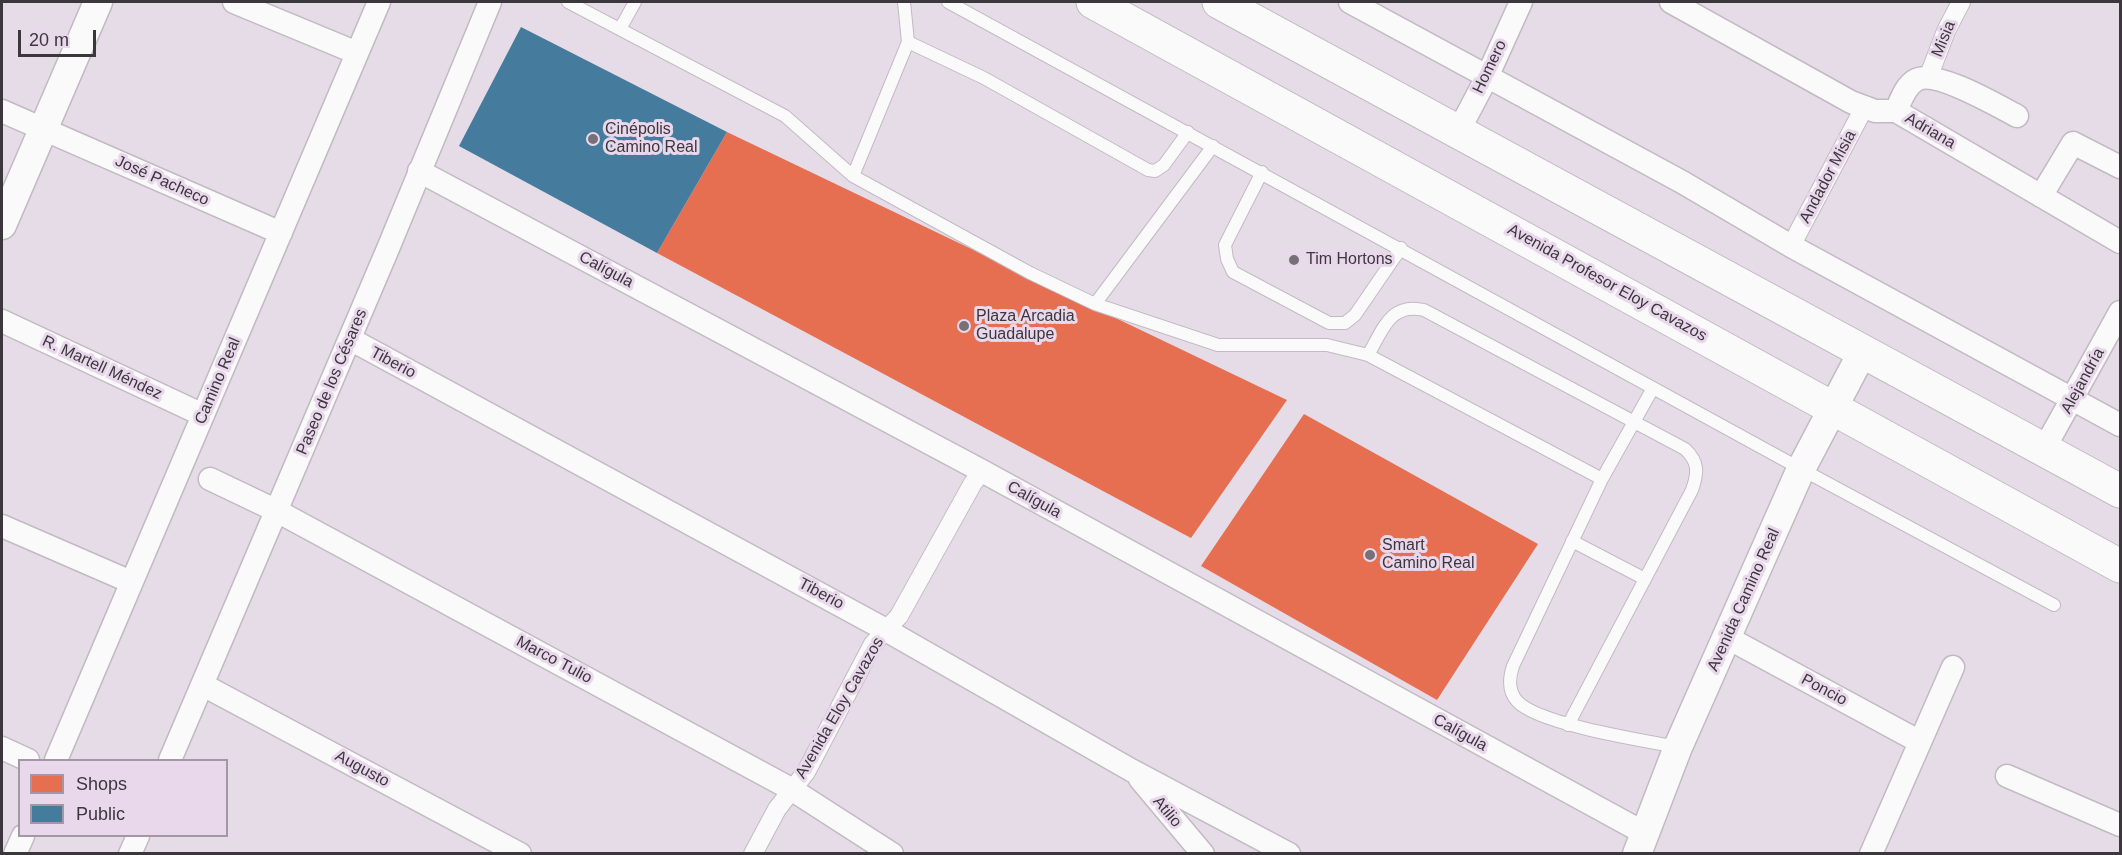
<!DOCTYPE html>
<html>
<head>
<meta charset="utf-8">
<style>
	body { margin:0 }
	#map { position:relative; width:2122px; height:855px; overflow:hidden; background:#e6dce7; font-family:Arial,sans-serif }
	canvas { display:block }
	.frame { position:absolute; inset:0; border:3px solid #3c363d; pointer-events:none }
	.legend { position:absolute; left:18px; top:759px; width:210px; height:78px; box-sizing:border-box; background:#e9d8eb; border:2px solid #a497a5; margin:0; padding:8px 10px; list-style:none; font-size:18px; color:#3c363d }
	.legend li { display:flex; align-items:center; gap:12px; height:30px }
	.legend b { width:30px; border:2px solid #a497a5 }
	.scale { position:absolute; left:18px; top:30px; width:78px; height:27px; box-sizing:border-box; border:3px solid #3c363d; border-top:0; padding-left:8px; font-size:18px; line-height:21px; white-space:nowrap; color:#3c363d; -webkit-text-stroke:4px #e9d8eb; paint-order:stroke }
</style>
</head>
<body>
<div id="map">
<canvas width="2122" height="855"></canvas>
<div class="frame"></div>
<ul class="legend">
<li><b style="height:16px;background:#e76f51"></b>Shops</li>
<li><b style="height:16px;background:#457b9d"></b>Public</li>
</ul>
<div class="scale">20 m</div>
</div>
<script>
const ctx = document.querySelector('canvas').getContext('2d');
ctx.lineJoin = 'round';
function fill(path, color) { ctx.fillStyle = color; ctx.fill(path, 'evenodd'); }
function trace(path, color, width, dash) { ctx.strokeStyle = color; ctx.lineWidth = width; ctx.lineCap = dash ? 'butt' : 'round'; ctx.setLineDash(dash || []); ctx.stroke(path); }
function label(font, color, halo, rows, align = 'center') {
  ctx.font = font + ' Arial,sans-serif'; ctx.lineWidth = 6; ctx.setLineDash([]); ctx.textBaseline = 'middle'; ctx.strokeStyle = halo; ctx.fillStyle = color; for (const [text, x, y, turn = 0] of rows) {
    ctx.save(); ctx.translate(x, y); ctx.rotate((+turn || 0) * Math.PI / 180); ctx.textAlign = isNaN(turn) ? turn : align; if (halo) ctx.strokeText(text, 0, 0); ctx.fillText(text, 0, 0); ctx.restore();
  }
}
const shops = new Path2D(`
	M727,132l560,268 -96,138 -534,-285z
	M1304,414l234,130 -101,156 -236,-134z`);
const public = new Path2D(`
	M521,27l206,105 -70,121 -198,-107z`);
const service = new Path2D(`
	M568,2l217,114 68,60 177,97 65,31 123,41h109l41,10 234,124
	M948,2l853,467 253,136
	M620,29l15,-27
	M908,42l76,36 164,92 7,1 9,-6 24,-33
	M1262,172l-37,73 2,14 6,13 96,51h16l10,-8 46,-67
	M853,176l55,-134 -4,-40
	M1095,304l118,-158
	M1368,355c15,-25 22,-53 56,-45l261,139c14,13 13,24 7,41l-124,235
	M1653,388l-51,91 -89,187c-4,12 -5,25 4,35 20,23 128,40 161,46
	M1572,541l73,38`);
const pedestrian = new Path2D(`
	M1928,78l18,-47 15,-29
	M1791,246l73,-138
	M753,854l24,-45 29,-37 67,-128 26,-28 74,-133 9,-12`);
const minor = new Path2D(`
	M234,2l123,51
	M1350,2l332,180 109,64 329,179
	M1671,2l180,100 24,9h21l224,131
	M2,111l279,122
	M1896,111c5,-11 9,-25 20,-31 19,-11 82,26 101,36
	M1458,132l29,-55 34,-75
	M419,171l563,300 664,363
	M2041,196l32,-53 47,24
	M2,321l201,94
	M350,339l536,291 245,140 158,84
	M2044,449l76,-137
	M210,479l67,32 514,278 101,65
	M2,526l129,56
	M1728,638l192,104
	M203,685l317,169
	M2,748l26,12
	M56,760l323,-758
	M170,760l217,-509 103,-249
	M2007,776l113,49
	M1140,779l63,75
	M15,854l8,-18
	M130,854l8,-18
	M1871,854l82,-187`);
const tertiary = new Path2D(`
	M2,225l96,-223
	M1637,854l41,-107 123,-278 62,-118`);
const secondary = new Path2D(`
	M1093,2l1027,564
	M1219,2l901,489`);
const markers = [
	[593,139,6,"#787078"],
	[1294,260,6,"#787078"],
	[964,326,6,"#787078"],
	[1370,555,6,"#787078"]
];
const streetNames = [
	["Misia",1944,39,-67],
	["Homero",1490,67,-64],
	["Adriana",1930,131,30],
	["Andador Misia",1828,177,-62],
	["José Pacheco",162,181,24],
	["Calígula",606,270,28],
	["Avenida Profesor Eloy Cavazos",1607,283,29],
	["Tiberio",393,363,28],
	["R. Martell Méndez",102,368,25],
	["Camino Real",218,381,-67],
	["Alejandría",2083,381,-61],
	["Paseo de los Césares",332,382,-67],
	["Calígula",1034,500,29],
	["Tiberio",821,594,28],
	["Avenida Camino Real",1744,600,-66],
	["Marco Tulio",554,660,28],
	["Poncio",1824,690,28],
	["Avenida Eloy Cavazos",840,708,-60],
	["Calígula",1460,733,29],
	["Augusto",362,769,28],
	["Atilio",1167,812,50]
];
const poiNames = [
	["Cinépolis",605,130],
	["Camino Real",605,148],
	["Tim Hortons",1306,260],
	["Plaza Arcadia",976,317],
	["Guadalupe",976,335],
	["Smart",1382,546],
	["Camino Real",1382,564]
];
fill(shops, '#e76f51');
fill(public, '#457b9d');
trace(service, '#c2bac3', 14);
trace(pedestrian, '#c2bac3', 20);
trace(minor, '#c2bac3', 25);
trace(tertiary, '#c2bac3', 31);
trace(secondary, '#c2bac3', 35);
trace(service, '#fbfafb', 12);
trace(pedestrian, '#fbfafb', 18);
trace(minor, '#fbfafb', 22);
trace(tertiary, '#fbfafb', 28);
trace(secondary, '#fbfafb', 33);
for (const [x, y, r, color] of markers) { const dot = new Path2D(); dot.arc(x, y, r, 0, 2 * Math.PI); ctx.fillStyle = color; ctx.fill(dot); trace(dot, '#e9d8eb', 2); }
label('16px', '#3c363d', '#e9d8eb', streetNames);
label('16px', '#3c363d', '#e9d8eb', poiNames, 'left');
</script>
</body>
</html>
